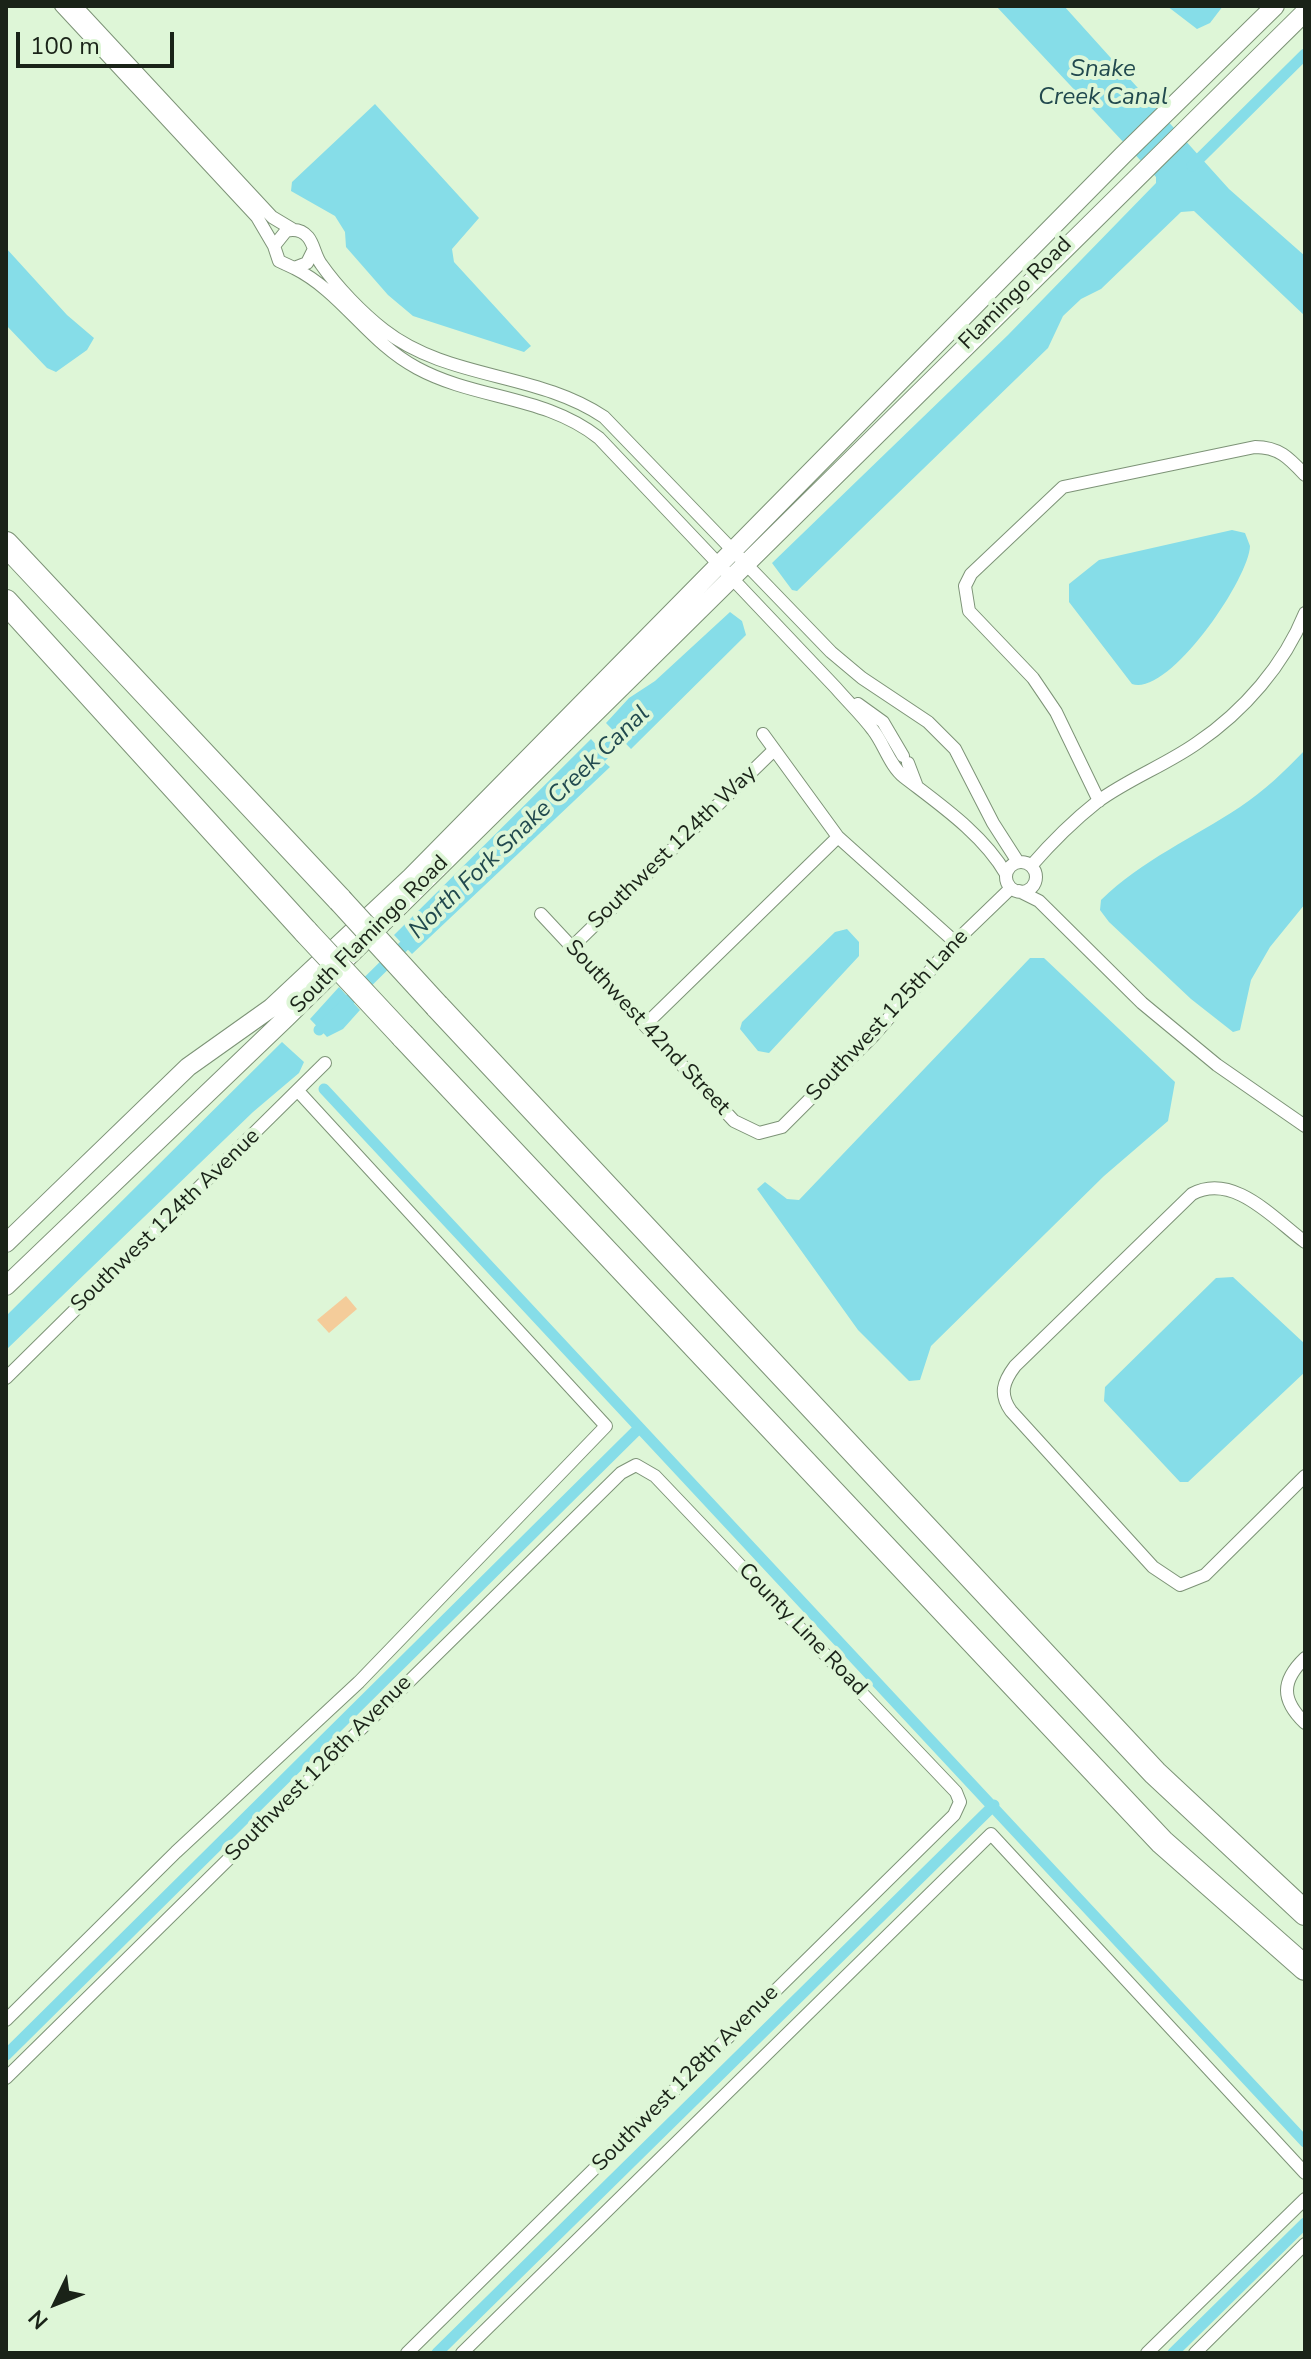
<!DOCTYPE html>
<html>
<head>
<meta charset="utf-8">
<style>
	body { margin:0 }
	#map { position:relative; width:1311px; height:2359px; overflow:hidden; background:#def6d7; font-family:"Nunito Sans",sans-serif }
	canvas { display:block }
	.frame { position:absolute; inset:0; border:8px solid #1a2318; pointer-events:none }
	.north { position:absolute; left:16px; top:2263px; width:80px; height:80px; -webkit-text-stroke:6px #def6d7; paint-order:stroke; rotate:227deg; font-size:22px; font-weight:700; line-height:32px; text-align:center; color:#1a2318 }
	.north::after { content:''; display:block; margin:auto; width:28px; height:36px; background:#1a2318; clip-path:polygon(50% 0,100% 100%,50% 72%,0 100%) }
	.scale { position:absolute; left:16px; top:32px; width:158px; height:36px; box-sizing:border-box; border:4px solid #1a2318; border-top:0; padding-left:10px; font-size:24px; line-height:28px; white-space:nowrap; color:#1a2318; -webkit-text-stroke:6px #def6d7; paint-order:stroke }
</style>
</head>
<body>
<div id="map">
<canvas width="1311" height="2359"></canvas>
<div class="frame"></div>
<div class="north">N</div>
<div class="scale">100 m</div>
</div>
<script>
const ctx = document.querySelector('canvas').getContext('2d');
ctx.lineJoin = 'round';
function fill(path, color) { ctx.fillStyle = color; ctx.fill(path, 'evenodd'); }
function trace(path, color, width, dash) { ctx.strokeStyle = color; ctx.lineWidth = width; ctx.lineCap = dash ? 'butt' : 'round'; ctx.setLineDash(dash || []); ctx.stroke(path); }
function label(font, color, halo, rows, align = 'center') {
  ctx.font = font + ' "Nunito Sans",sans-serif'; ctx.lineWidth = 8; ctx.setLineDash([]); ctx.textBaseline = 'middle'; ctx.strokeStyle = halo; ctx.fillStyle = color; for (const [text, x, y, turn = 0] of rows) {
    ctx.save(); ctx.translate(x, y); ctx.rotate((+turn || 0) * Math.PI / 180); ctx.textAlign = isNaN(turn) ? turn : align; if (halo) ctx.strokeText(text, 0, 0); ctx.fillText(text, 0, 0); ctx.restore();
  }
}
const green = new Path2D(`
	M346,1296l11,13 -28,24 -12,-13z`);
const water = new Path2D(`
	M996,6h68l165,183 76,67v60l-111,-105 -13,1 -80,77 -20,10 -18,17 -15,32 -251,243 -5,-1 -20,-27 236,-228 148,-152v-6z
	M1167,6h56l-13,17 -13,6z
	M375,104l104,114 -27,31 2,13 77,84 -7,6 -111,-36 -25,-21 -42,-48 -1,-15 -10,-16 -44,-25 1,-9z
	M6,248l61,67 27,23 -7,12 -31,22 -9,-4 -41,-43z
	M1232,530l13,3 5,13c-1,33 -81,151 -118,138l-63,-82v-18l30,-24z
	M730,612l12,9 4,14 -115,114 -25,-26 23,-25 26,-17z
	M591,739l17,19 -4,4 6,5 -198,187 -18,-19z
	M1305,750v154l-35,43 -19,33 -11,50 -7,2 -42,-33 -82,-77 -9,-12 1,-10c41,-40 92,-62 139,-93 24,-16 45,-36 65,-57z
	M847,929l12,13v14l-90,97 -11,-2 -18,-22 2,-7 93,-90z
	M1030,958h14l131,124 -7,39 -64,55 -173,170 -11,34 -11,1 -51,-51 -101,-141 8,-7 22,17 12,1z
	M339,987l21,23 -17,19 -16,8 -17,-18z
	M282,1042l22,20 -5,11 -46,39 -247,238v-34z
	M1233,1277l72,67v28l-117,110h-8l-76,-81 1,-14 111,-109z`);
const canal = new Path2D(`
	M1192,166l113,-112
	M594,761l34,-32
	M319,1030l96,-95
	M324,1089l981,1053
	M6,2055l633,-627
	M437,2353l557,-548
	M1173,2353l132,-130`);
const minor = new Path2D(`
	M61,6l196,211 17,29
	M76,6l196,211 20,12
	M313,251l-6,12 -13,5 -15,-7 -5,-15 12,-15c8,-2 16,-1 22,6 6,7 7,19 13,27 16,23 41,49 63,66 64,50 154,42 220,87l227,235 31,26 66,44 27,27 38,74 25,39
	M294,268c48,24 74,74 123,100 59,32 128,27 182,70l237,250c12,14 26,27 37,42 11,14 17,36 31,47 35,27 79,57 102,97
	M858,704l25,18 20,34
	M763,734l75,103 117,105
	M908,763l8,21
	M1099,801l-43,-89 -23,-34 -64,-67 -4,-25 6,-12 92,-87 192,-40c24,0 34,11 50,28
	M1006 877a15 15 0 1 1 30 0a15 15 0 1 1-30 0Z
	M1031,866c20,-23 42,-45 66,-64 31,-23 69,-37 100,-59 47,-32 87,-78 108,-130
	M1019,891l20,10 103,102 75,62 88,61
	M541,914l193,207 25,12 23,-6 92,-92 81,-93 56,-54
	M572,947l202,-197
	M645,1025l193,-188
	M1305,1242c-32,-24 -72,-70 -113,-48l-177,172c-12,16 -16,28 -4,45l142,156 27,18 25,-10 100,-99
	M6,1378l319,-315
	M1305,1658c-24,23 -24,42 0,65
	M6,2020l170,-168 183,-170 247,-256 -308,-335
	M6,2078l615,-605 15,-8 19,11 301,316 4,10 -6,13 -547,538
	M462,2353l529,-519 314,339
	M1147,2353l158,-154
	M1195,2353l110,-109`);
const secondary = new Path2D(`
	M6,1243l182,-176 83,-59 140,-131 712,-722 152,-149
	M6,1286l280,-268 1019,-1006`);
const motorway = new Path2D(`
	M6,544l334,356
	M6,602l300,330
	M437,1006l718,767 150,140
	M403,1036l759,806 143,126`);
const motorwayBridge = new Path2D(`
	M340,900l97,106
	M306,932l97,104`);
const streetNames = [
	["Flamingo Road",1016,294,-45],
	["Southwest 124th Way",673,848,-44],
	["South Flamingo Road",370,935,-45],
	["Southwest 125th Lane",888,1016,-47],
	["Southwest 42nd Street",647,1028,47],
	["Southwest 124th Avenue",166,1221,-44],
	["County Line Road",802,1630,46],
	["Southwest 126th Avenue",319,1769,-45],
	["Southwest 128th Avenue",686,2079,-45]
];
const waterNames = [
	["Snake",1103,70],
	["Creek Canal",1103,98],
	["North Fork Snake Creek Canal",530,823,-44]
];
fill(green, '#f4cc9a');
fill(water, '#86dde8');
trace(canal, '#86dde8', 11);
trace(minor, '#7d9377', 14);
trace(secondary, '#7d9377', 20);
trace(motorway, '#7d9377', 26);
trace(minor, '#fff', 12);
trace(secondary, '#fff', 18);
trace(motorway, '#fff', 24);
trace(motorwayBridge, '#7d9377', 26, []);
trace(motorwayBridge, '#fff', 24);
label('22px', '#1a2318', '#def6d7', streetNames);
label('italic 24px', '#21494e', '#def6d7', waterNames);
</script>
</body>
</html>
